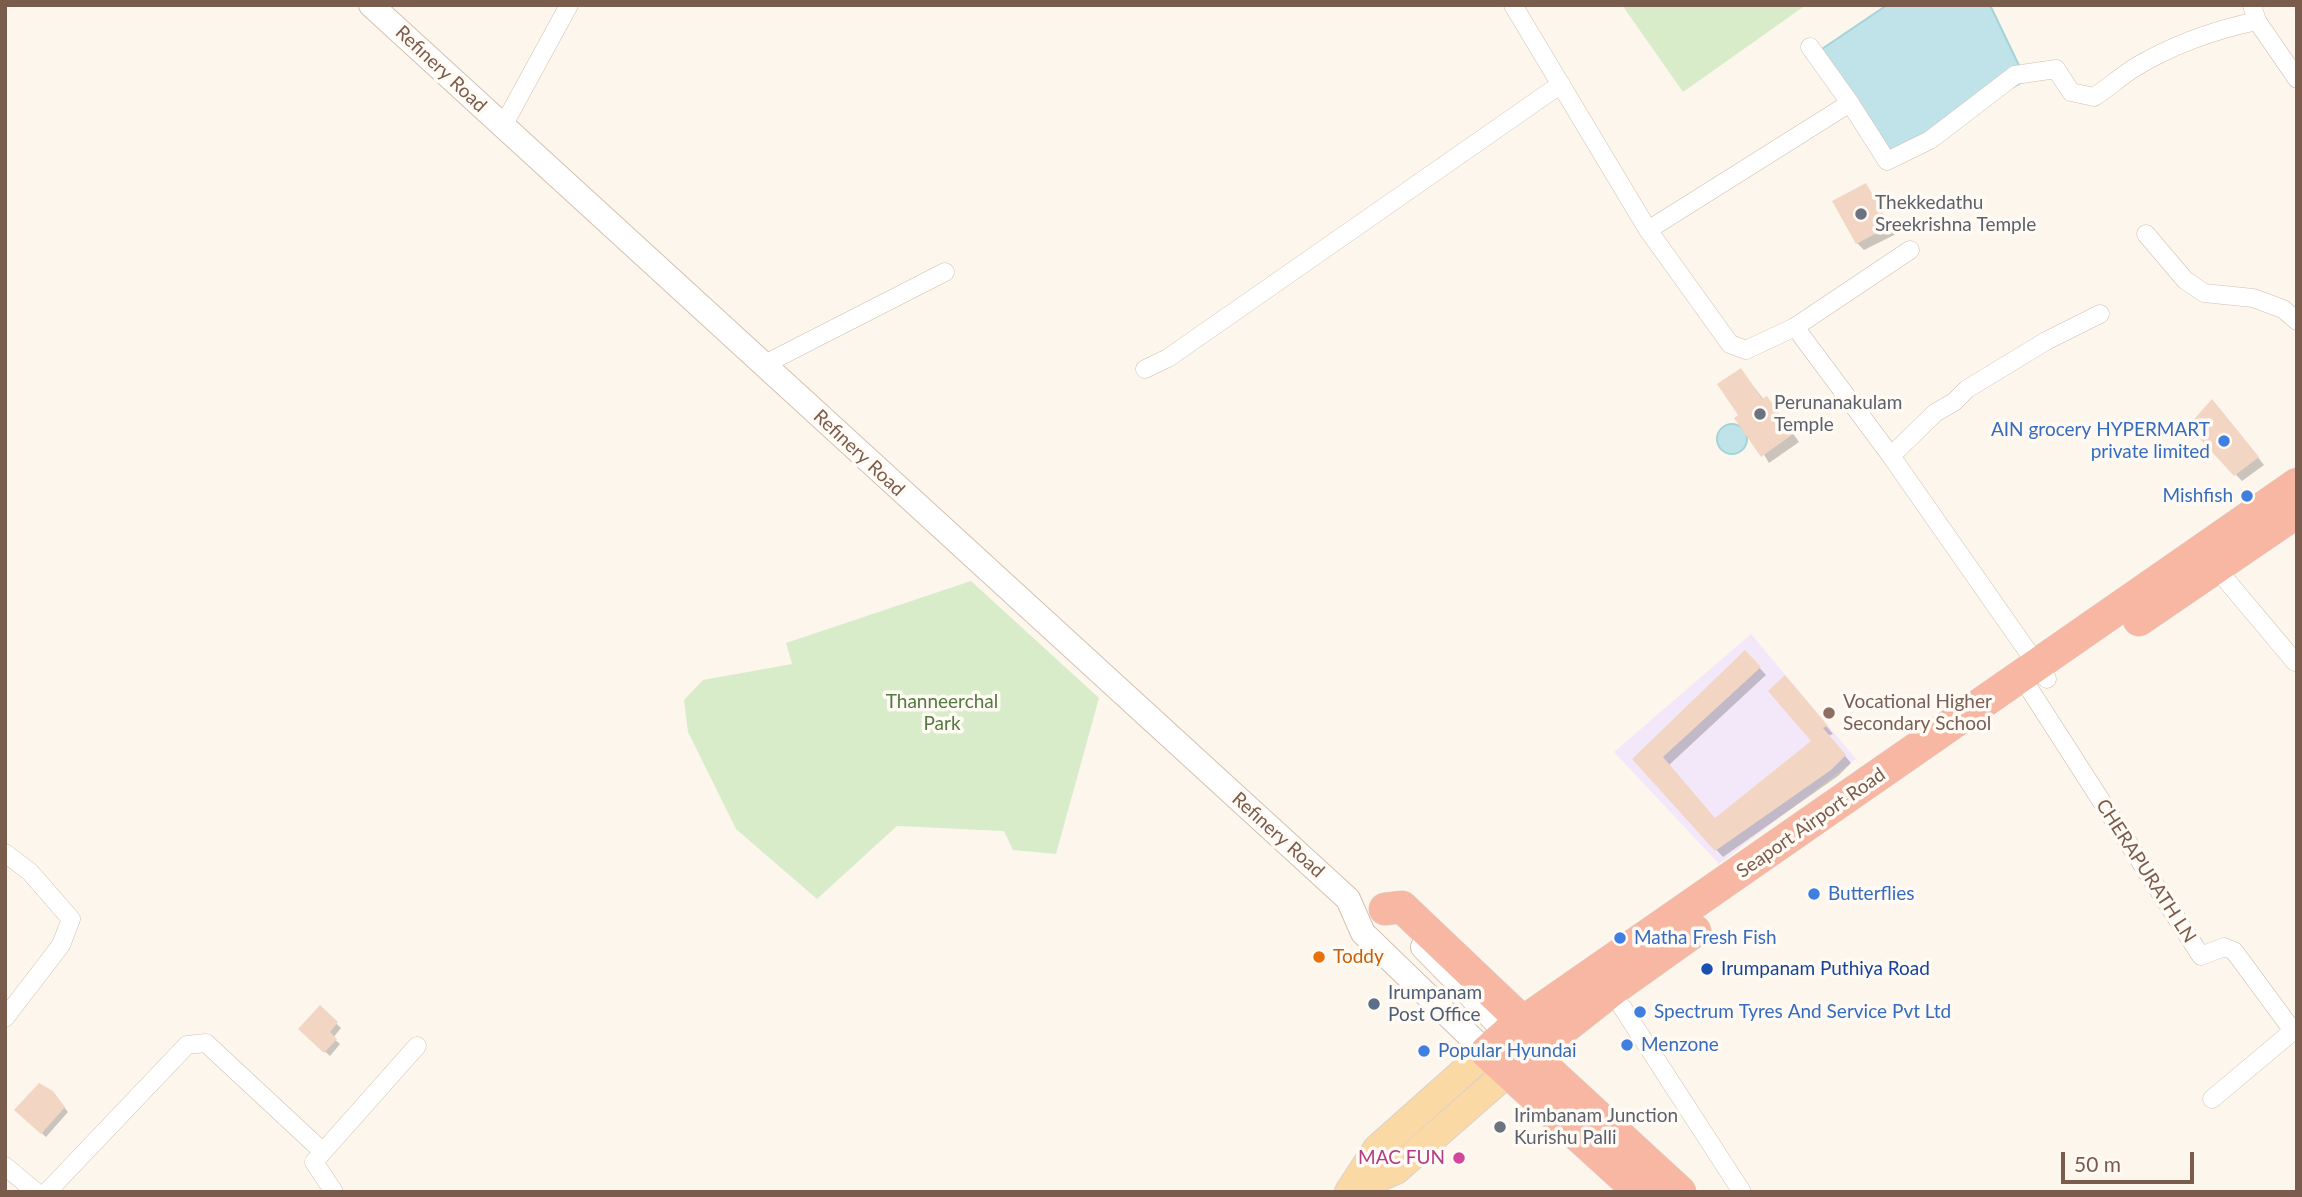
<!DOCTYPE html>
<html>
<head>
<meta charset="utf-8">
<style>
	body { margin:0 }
	#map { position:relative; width:2302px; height:1197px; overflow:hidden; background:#fdf6ec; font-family:Lato,sans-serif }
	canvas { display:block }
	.frame { position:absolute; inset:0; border:7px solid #7a5c4d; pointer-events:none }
	.scale { position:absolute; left:2061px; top:1152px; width:133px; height:32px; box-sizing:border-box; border:4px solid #7a5c4d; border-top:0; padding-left:9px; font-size:21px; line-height:24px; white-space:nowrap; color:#7a5c4d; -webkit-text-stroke:5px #fffaf3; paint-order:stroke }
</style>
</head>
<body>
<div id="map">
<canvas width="2302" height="1197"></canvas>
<div class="frame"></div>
<div class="scale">50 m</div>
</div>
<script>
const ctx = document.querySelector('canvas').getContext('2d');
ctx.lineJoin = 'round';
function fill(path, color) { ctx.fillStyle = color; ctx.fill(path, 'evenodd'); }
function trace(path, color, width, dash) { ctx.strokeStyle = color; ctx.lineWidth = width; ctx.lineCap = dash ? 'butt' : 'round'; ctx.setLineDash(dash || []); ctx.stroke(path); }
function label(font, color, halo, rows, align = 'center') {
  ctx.font = font + ' Lato,sans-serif'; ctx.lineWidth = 7; ctx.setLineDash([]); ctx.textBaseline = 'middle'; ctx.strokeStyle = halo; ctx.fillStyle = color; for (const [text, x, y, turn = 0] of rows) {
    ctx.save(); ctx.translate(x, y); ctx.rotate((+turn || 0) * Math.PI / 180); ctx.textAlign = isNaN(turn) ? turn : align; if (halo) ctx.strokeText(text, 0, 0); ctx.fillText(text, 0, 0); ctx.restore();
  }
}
const education = new Path2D(`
	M1751,634l105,125 -137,105 -105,-112z`);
const green = new Path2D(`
	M1622,5h184l-123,87z
	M971,581l128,117 -43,156 -43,-4 -9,-19 -107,-5 -80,73 -81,-70 -48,-97 -4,-32 19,-20 89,-16 -6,-21z`);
const water = new Path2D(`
	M1887,5h103l36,75 -133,73 -77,-100z
	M1717 439a15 15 0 1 1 30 0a15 15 0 1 1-30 0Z`);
const shadow = new Path2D(`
	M1865,185l31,49 -32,16 -7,-7z
	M1741,370l23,30 3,-2 6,7 26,37 -30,21 -28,-47z
	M2219,408l45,57 -22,16 -52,-55z
	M1745,652l21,23 -97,90 46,55 99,-79 -22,-57 41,50 -5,2 23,27 -13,13 -115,81 -89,-98z
	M320,1008l21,20 -8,10 7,6 -10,12 -30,-27z
	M57,1098l11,14 -22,25 -29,-27z`);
const building = new Path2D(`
	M1866,183l24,43 -34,18 -24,-43z
	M1741,368l21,31 5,-3 26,38 -32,23 -27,-39 4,-3 -21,-31z
	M2212,399l47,58 -25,19 -46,-50z
	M1745,650l16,17 -98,90 52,61 96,-77 -43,-50 17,-16 43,51 -5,2 23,27 -15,15 -116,81 -83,-92z
	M320,1005l18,17 -8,10 7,7 -13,14 -26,-24z
	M39,1083l14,8 12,16 -24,27 -27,-24z`);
const street = new Path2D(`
	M1513,5l135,225 82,114 16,6 49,-23 96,129 156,223
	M2252,5l5,16 40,58
	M1810,47l40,56
	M503,126l66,-121
	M1648,230l202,-127 37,58 43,-21 85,-65 41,-6 15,23 23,5c14,-9 26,-20 40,-29 38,-23 80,-38 123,-47
	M2146,234l39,46 19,13 49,5 30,11 14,12
	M1795,327l115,-77
	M763,365l182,-93
	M1145,369l23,-11 393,-274
	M1891,456l44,-43 19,-11 13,-13 79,-48 54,-27
	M2217,569l78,93
	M2030,690l171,266 23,-9 10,4 59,80 -81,68
	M5,853l25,19 41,47 -10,26 -56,73
	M1622,1007l120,185
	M5,1166l31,26
	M47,1192l140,-147 19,-2 116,108
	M334,1192l-20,-30 103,-116`);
const secondary = new Path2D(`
	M371,5l977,894 15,34 123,119
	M1423,947l84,86`);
const primary = new Path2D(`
	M1352,1189l44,-19 112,-98
	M1349,1192l28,-43 109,-97`);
const highway = new Path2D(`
	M2139,620l158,-108
	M1385,909l17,-2 121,115
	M1516,1041l164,151
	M1508,1072l107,-84 80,-57
	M1640,1192l-154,-140 21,-19 790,-549`);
const markers = [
	[1861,214,7,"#6b7280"],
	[1760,414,7,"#6b7280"],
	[2224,441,7,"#3f7fe0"],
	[2247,496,7,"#3f7fe0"],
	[1829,713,7,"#8d6e63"],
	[1814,894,7,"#3f7fe0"],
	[1620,938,7,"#3f7fe0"],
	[1319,957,7,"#e8710a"],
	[1707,969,7,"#1a4fb4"],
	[1374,1004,7,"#5c6f8a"],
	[1640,1012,7,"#3f7fe0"],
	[1627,1045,7,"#3f7fe0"],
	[1424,1051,7,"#3f7fe0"],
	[1500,1127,7,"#6b7280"],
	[1459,1158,7,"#d1479c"]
];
const streetNames = [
	["Refinery Road",441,69,43],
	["Refinery Road",859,453,43],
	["Seaport Airport Road",1811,823,-35],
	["Refinery Road",1278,835,42],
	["CHERAPURATH LN",2146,871,57]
];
const worshipNames = [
	["Thekkedathu",1875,203],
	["Sreekrishna Temple",1875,225],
	["Perunanakulam",1774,403],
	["Temple",1774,425],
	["Irimbanam Junction",1514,1116],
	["Kurishu Palli",1514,1138]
];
const shopNames = [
	["AIN grocery HYPERMART",2210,430,"right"],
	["private limited",2210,452,"right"],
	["Mishfish",2233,496,"right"],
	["Butterflies",1828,894],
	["Matha Fresh Fish",1634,938],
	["Spectrum Tyres And Service Pvt Ltd",1654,1012],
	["Menzone",1641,1045],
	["Popular Hyundai",1438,1051]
];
const parkNames = [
	["Thanneerchal",942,702],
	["Park",942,724]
];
const educationNames = [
	["Vocational Higher",1843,702],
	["Secondary School",1843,724]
];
const foodNames = [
	["Toddy",1333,957]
];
const transitNames = [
	["Irumpanam Puthiya Road",1721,969]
];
const serviceNames = [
	["Irumpanam",1388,993],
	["Post Office",1388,1015]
];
const hotelNames = [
	["MAC FUN",1445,1158]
];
fill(education, '#f3e8fa');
fill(green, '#d8ecc9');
fill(water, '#bfe3e8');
trace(water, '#a5d3da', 2);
fill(shadow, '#0003');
fill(building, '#f3d5c3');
trace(street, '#d1beb0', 19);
trace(secondary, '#d6c0b0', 26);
trace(primary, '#dad1cd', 30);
trace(highway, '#dad1cd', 33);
trace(street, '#fff', 18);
trace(secondary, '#fff', 24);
trace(primary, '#fbd9a5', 28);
trace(highway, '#f7b7a3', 32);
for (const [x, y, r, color] of markers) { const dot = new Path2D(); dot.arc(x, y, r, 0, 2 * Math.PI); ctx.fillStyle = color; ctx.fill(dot); trace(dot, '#fffaf3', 2.5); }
label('19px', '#7a5c4d', '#fffaf3', streetNames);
label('19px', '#5b616d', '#fffaf3', worshipNames, 'left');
label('19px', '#366cbe', '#fffaf3', shopNames, 'left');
label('19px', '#537a41', '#fffaf3', parkNames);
label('19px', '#785e54', '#fffaf3', educationNames, 'left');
label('19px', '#c56008', '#fffaf3', foodNames, 'left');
label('19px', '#164399', '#fffaf3', transitNames, 'left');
label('19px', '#4e5e75', '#fffaf3', serviceNames, 'left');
label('19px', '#b23c85', '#fffaf3', hotelNames, 'right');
</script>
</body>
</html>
